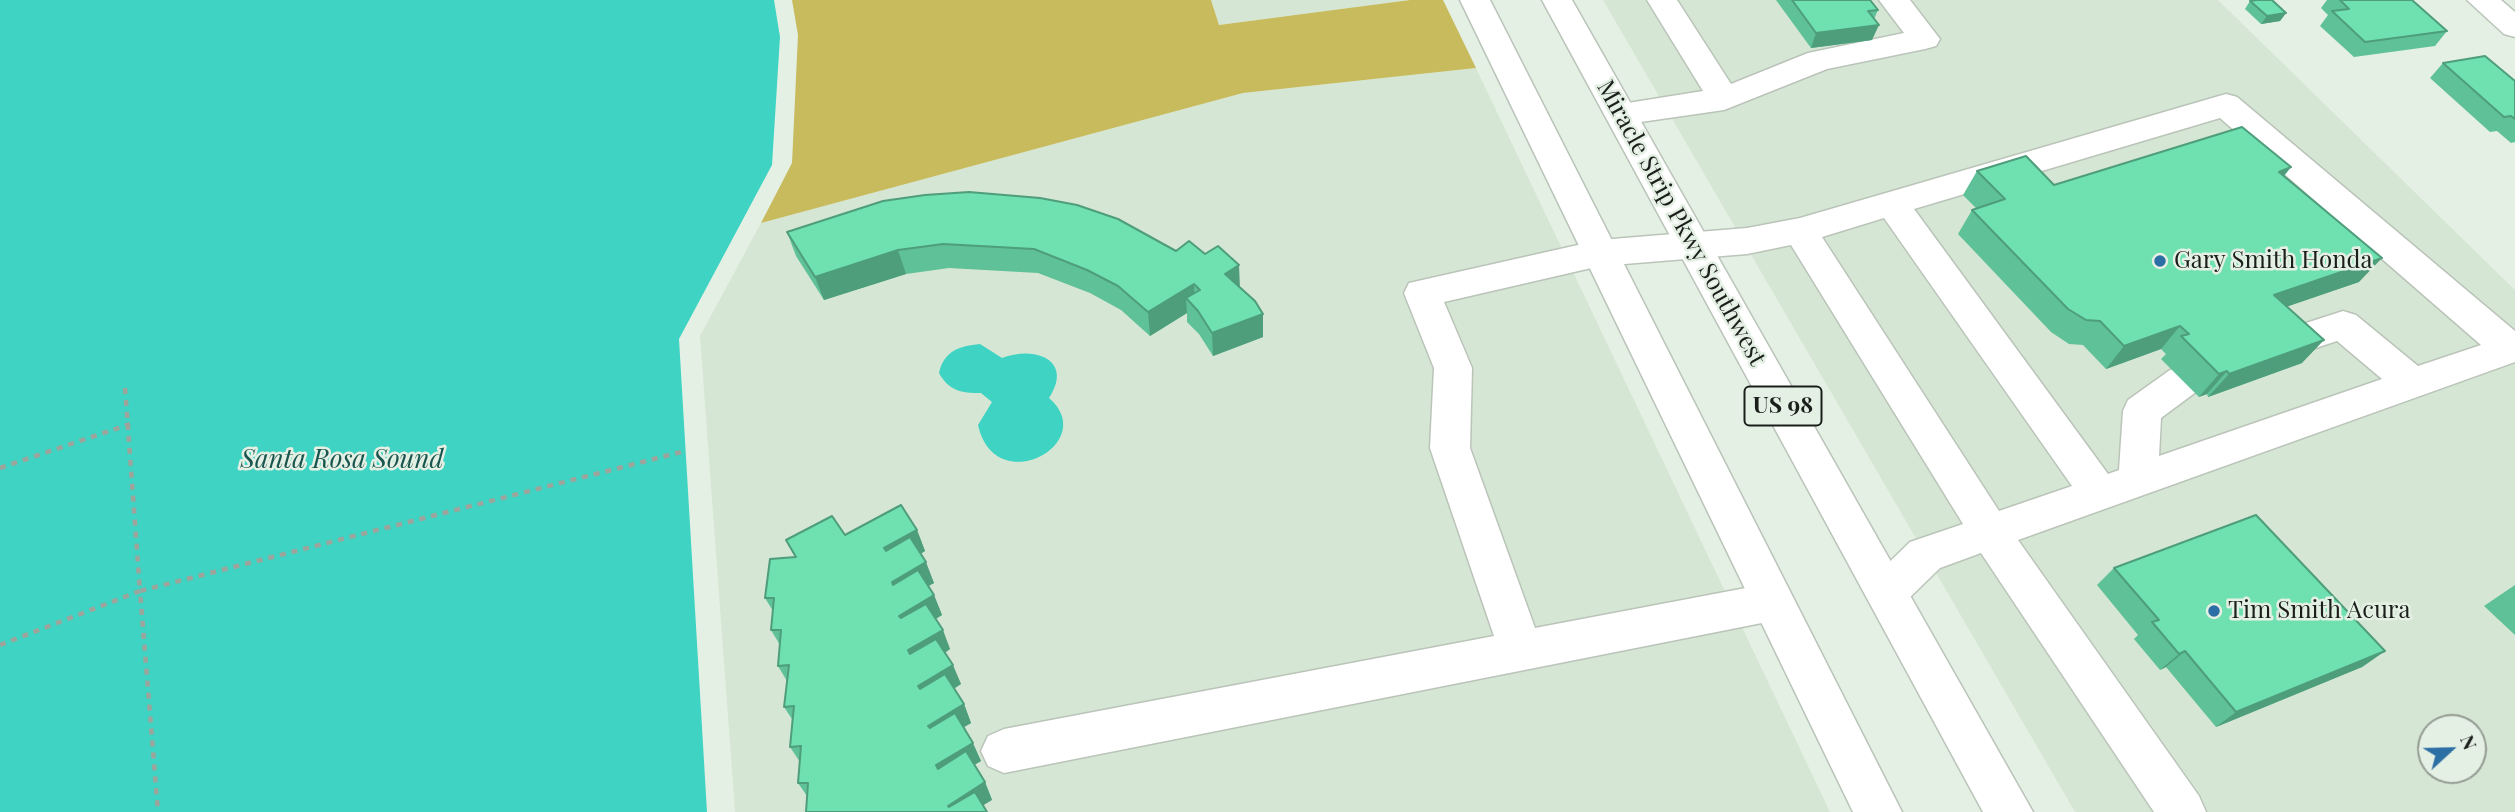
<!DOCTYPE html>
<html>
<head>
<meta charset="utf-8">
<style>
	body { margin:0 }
	#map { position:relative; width:2515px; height:812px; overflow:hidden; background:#e5f0e4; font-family:"Playfair Display",serif }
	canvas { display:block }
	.north { position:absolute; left:2417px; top:714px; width:70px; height:70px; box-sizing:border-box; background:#e5f0e4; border:2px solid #949c94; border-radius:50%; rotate:68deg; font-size:19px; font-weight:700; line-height:28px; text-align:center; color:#1b1f1b }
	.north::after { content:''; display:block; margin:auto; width:24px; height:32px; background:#2c6fa4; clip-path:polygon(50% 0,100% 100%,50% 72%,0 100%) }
</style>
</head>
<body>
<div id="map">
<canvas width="2515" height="812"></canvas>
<div class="north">N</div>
</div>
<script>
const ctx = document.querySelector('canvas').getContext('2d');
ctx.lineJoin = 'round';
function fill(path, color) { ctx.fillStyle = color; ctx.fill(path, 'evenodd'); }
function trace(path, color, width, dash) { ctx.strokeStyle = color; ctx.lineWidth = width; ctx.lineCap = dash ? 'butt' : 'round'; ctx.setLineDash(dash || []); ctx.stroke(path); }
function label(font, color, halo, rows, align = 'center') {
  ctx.font = font + ' "Playfair Display",serif'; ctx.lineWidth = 5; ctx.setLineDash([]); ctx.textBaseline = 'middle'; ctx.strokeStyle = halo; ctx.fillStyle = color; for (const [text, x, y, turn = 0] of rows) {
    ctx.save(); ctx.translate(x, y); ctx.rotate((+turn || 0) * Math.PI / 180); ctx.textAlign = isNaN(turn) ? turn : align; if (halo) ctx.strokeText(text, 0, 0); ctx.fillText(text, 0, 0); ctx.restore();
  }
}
const built = new Path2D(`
	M1211,0h199l-191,25z
	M1603,0h615l297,290v522h-440zM2431,728h42v42h-42z
	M1476,68l354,744h-1095l-35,-476 61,-113 482,-130z`);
const green = new Path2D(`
	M792,0h419l8,25 191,-25h33l33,68 -233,25 -482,130 31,-60 6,-128z`);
const water = new Path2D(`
	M0,0h774l6,37 -8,128 -93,174 28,473h-707z
	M980,344l22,14c33,-13 72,2 47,40 52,45 -54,103 -71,27l14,-23 -11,-9c-20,0 -32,-2 -42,-20 5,-22 20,-27 41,-29z`);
const path = new Path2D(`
	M125,388l15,203 545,-140
	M0,468l130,-44
	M0,645l140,-54 18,221`);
const minor = new Path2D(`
	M1647,0h30l54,84 77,-31 96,-20 -25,-33h31l30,39 -4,7 -11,3 -98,20 -103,41 -104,15 -11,-3 -5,-8 5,-8 94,-15z
	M2467,0h34l14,12v25l-11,-3z
	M2226,94l11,3 278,234v31l-497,178 181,256 7,16h-52l-173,-259 -41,15 -38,37 -15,6 -15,-6 -6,-13 6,-13 38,-37 53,-18 -172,-279 -44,9 -147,12 -156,36 28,66 -2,80 65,180 237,-45 15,6 6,13 -6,13 -15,6 -768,152 -16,-7 -7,-15 7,-15 16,-7 490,-93 -64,-188 4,-80 -30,-75 5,-10 191,-43 147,-12 53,-10zM2220,118l261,227 -63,21 -62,-51 -13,-4 -74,24 -6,10 6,10 13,4 55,-18 45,38 -223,77 2,-38 35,-26 6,-11 -6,-11 -13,-4 -13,4 -42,30 -5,11 -4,59 -11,4 -194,-265zM1884,218l188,268 -73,25 -177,-274z`);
const highway = new Path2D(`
	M1460,0h30l412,812h-49z
	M1542,0h30l461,812h-50z`);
const wall = new Path2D(`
	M1776,0h84l18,10 -4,9 -2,21 -61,8z
	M2327,0h85l35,31 -12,15 -81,11 -34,-31 8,-11 -7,-7z
	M2250,1l36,12 -6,8 -19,3 -16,-15z
	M2443,63l72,18v61l-4,1 -14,-12 -7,1 -60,-54z
	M2291,167l-7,9 75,106 -72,24 15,57 -94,34 -1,-3 -8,3 -38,-38 5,-5 -5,-5 -55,20 -23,-24 -14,-1 -18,-12 -93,-98 14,-24 4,-2 -13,-13 14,-24 77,14z
	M883,201l357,86 23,27v23l-50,19 -14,-22 -12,-12v-9l-37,23 -29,-26 -31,-17 -52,-20 -89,-5 -43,6 -82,26 -28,-44 -9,-24z
	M917,530l8,21 -4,3 13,29 -6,3 6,9 8,20 -6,4 14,30 -5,4 16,31 -7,5 10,15 7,19 -7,4 17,34 -7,4 11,17 7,18 -185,-4 -9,-13 2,-21 -10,-15 2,-28 -8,-12 3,-26 -9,-15 2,-21 -9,-15 2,-19 -8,-13 30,-41 -9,-17z
	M2114,568l271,83 -23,16 -146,60 -50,-60 -6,3 -26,-31 4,-4 -41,-50z
	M2515,585v50l-31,-29z`);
const shadedWall = new Path2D(`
	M2286,13l-6,8 -19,3 6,-8z
	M1879,25l-7,15 -61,8 5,-15z
	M2291,167l-20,24 8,-19z
	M898,250l8,24 -82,26 -9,-23z
	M2382,258l-23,24 -105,36 20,-23z
	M1239,265l1,24 -15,-15z
	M1194,284l1,24 -9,-10 1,15 -37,23 -2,-24z
	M1263,314v23l-50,19 -1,-23z
	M2180,326l-19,23 -55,20 18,-23z
	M2324,340l-22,23 -94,34 21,-23z
	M2227,371l-20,23 -8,3 20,-23z
	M917,530l8,21 -32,18 -9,-21z
	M926,562l8,21 -34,19 -8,-20z
	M934,595l8,20 -34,20 -9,-19z
	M943,630l7,19 -33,21 -9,-20z
	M2185,651l-19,16 -6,3 19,-16z
	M2385,651l-23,16 -146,60 20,-15z
	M953,665l8,19 -35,21 -8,-19z
	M964,704l7,19 -35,21 -8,-18z
	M973,743l8,18 -37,22 -8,-18z
	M985,782l7,18 -20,12h-21l-3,-6z`);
const building = new Path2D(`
	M1792,0h78l8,10 -10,1 11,14 -63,8z
	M2257,0h15l14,13 -19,3 -17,-15z
	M2340,0h72l35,31 -82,11 -33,-31 17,-2z
	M2485,56l30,25v38l-4,-3 -7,1 -61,-54z
	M2242,127l49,40 -12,5 103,86 -108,37 50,45 -95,34 -2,-3 -8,3 -38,-38 8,-2 -9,-8 -56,20 -24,-25 -14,-1 -18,-11 -96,-99 33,-11 -28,-28 49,-15 28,29z
	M969,192l71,6 37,7 41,14 58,32 13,-10 16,13 13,-8 21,19 -14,9 30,27 8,13 -51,19 -14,-22 -12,-13 14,-8 -6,-6 -46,28 -30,-26 -31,-16 -53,-21 -91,-5 -45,6 -83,27 -28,-45 96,-31 42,-6z
	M901,505l16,25 -33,18 2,3 24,-14 16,25 -34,20 1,3 25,-15 16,25 -35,21 2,2 25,-14 17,26 -35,20 2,4 26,-15 17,26 -35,21 2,3 25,-15 19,30 -36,22 2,2 25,-15 18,30 -37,22 2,4 28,-18 19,31 -37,24 1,1 26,-15 12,20h-181l2,-29h-10l3,-37 -11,1 4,-41 -10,1 5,-42 -11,1 3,-36h-10l3,-32h-9l5,-39 26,-2 -10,-17 46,-24 13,19z
	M2256,515l129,136 -149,61 -51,-61 -6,3 -27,-32 7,-2 -45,-52z`);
const markers = [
	[2160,261,7,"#2c6fa4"],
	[2214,611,7,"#2c6fa4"]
];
const shields = [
	[1783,406,77]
];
const shieldNames = [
	["US 98",1783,406]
];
const streetNames = [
	["Miracle Strip Pkwy Southwest",1681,223,61]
];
const poiNames = [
	["Gary Smith Honda",2174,261],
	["Tim Smith Acura",2228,611]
];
const waterNames = [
	["Santa Rosa Sound",342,460]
];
fill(built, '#d6e6d4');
fill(green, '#c7bb5d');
fill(water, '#3ed3c3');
trace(minor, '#bac4b9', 3);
trace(highway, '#bac4b9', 3);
trace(path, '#9ca49b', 4.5, [6, 6]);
fill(minor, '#fff');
fill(highway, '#fff');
fill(wall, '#5fc197');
fill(shadedWall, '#4e9d7b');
fill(building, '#6fe0b0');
trace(building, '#4e9d7b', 2);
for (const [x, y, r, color] of markers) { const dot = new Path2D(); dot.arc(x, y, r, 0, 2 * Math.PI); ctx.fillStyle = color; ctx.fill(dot); trace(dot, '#e5f0e4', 2.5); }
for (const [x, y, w] of shields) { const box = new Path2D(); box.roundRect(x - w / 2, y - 19.5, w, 39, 5); ctx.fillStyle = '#e5f0e4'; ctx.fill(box); trace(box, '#1b1f1b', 2); }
label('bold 23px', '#1b1f1b', null, shieldNames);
label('24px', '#1b1f1b', '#e5f0e4', streetNames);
label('24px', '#1b1f1b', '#e5f0e4', poiNames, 'left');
label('italic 26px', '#19554f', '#e5f0e4', waterNames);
</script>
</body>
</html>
